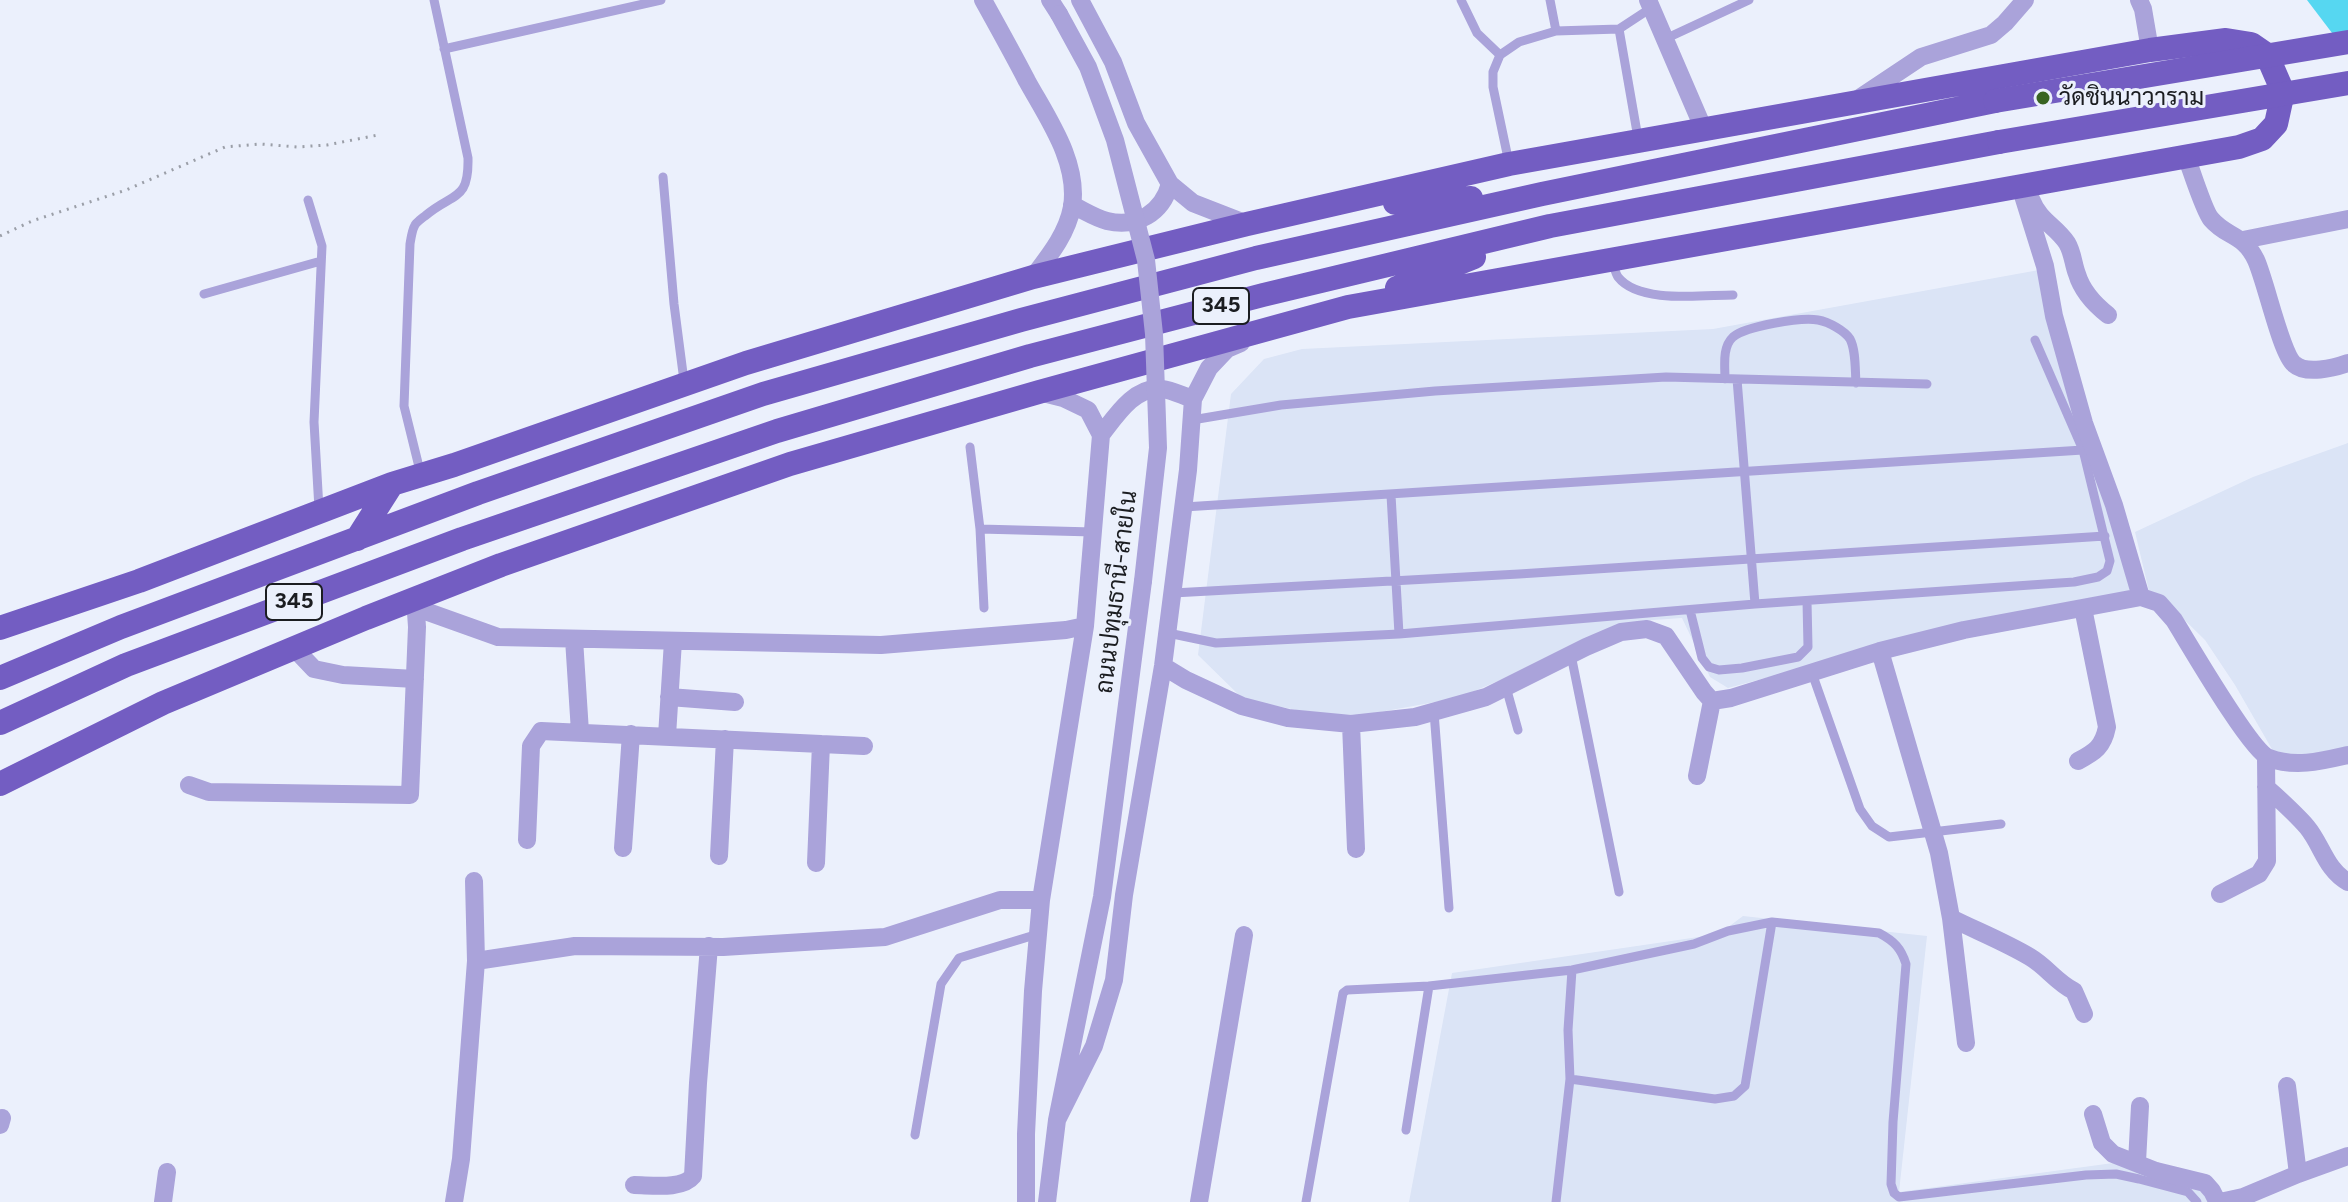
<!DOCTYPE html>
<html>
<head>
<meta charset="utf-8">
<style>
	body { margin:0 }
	canvas { display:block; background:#ebf0fc }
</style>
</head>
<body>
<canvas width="2348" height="1202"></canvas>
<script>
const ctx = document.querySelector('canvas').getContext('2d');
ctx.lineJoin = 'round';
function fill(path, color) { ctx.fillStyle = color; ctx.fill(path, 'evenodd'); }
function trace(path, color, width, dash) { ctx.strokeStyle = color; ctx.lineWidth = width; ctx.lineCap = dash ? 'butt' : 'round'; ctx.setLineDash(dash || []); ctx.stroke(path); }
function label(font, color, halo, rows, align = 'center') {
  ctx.font = font + ' Figtree,Sarabun,sans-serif'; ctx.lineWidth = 6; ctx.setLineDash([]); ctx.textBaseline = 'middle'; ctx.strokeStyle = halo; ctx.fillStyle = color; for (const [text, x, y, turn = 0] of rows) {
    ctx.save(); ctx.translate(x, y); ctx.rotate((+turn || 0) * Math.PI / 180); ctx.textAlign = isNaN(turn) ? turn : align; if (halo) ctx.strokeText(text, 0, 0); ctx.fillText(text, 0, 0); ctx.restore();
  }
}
const built = new Path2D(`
	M2050,268l10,65 81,259 -312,69 -101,27 -18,-11 -28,-59 -43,3 -181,77 -95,17 -47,-1 -73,-15 -45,-44 33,-261 33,-35 38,-10 411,-20z
	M2348,443v305l-51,11 -24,-8 -38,-66 -30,-45 -46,-45 -10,-4 -14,-59 118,-55z
	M1743,916l184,20 -28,256 229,-31 85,29 2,12h-806l43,-229 267,-39z`);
const water = new Path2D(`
	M2307,0h41v54z`);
const path = new Path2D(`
	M0,236l32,-15 94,-31 99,-43 36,-3 36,3 30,-2 51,-10`);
const lane = new Path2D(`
	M1461,0l16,33 23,22
	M1550,0l6,31 63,-2 19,109
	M1619,29l32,-21
	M1665,39l84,-39
	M444,49l217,-49
	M1509,163l-16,-76v-15l7,-17 19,-13 37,-11
	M663,177l11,127 10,77
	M308,200l14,46 -8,176 5,87
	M1612,260c2,5 3,13 6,17 21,27 85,18 115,18
	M204,294l117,-33
	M1725,379c0,-13 -3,-32 8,-42 13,-11 68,-20 85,-17 11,2 27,11 32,19 6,11 5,31 6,44
	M1737,379l18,225
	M1192,420l89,-15 154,-14 231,-14 261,7
	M970,447l10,82 4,79
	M421,475l-17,-69 6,-162c1,-6 2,-14 5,-19 1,-2 8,-8 10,-9 28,-24 44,-14 43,-58l-34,-158
	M1391,495l8,139
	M1184,507l899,-57 -48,-110
	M980,529l113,3
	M1173,593l346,-19 586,-38
	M1690,610l12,48 7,9 10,3 23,-2 56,-11 10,-10 -1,-46
	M1168,633l48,10 183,-9 356,-30 319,-22 24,-5 9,-6 3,-10 -27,-111
	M1571,655l48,237
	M1812,673l48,136 12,17 17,11 112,-13
	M1506,687l12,43
	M1434,712l15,196
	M1772,922l107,11c15,8 22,15 27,31l-13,158 -2,62 3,9 5,4 187,-22 30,-1 23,5 49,13 9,10
	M1406,1130l23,-144 143,-16 122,-26 34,-13 44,-9 -27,164 -11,10 -19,3 -145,-20
	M915,1135l26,-151 18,-26 79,-24
	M1306,1202l37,-209 4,-3 82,-4
	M1556,1202l14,-123 -2,-49 4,-60`);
const street = new Path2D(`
	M983,0c15,27 30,54 44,81 21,38 52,81 45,126 -5,27 -23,49 -39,70
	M1050,0l9,14
	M1080,0l33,62 23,61 34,61 23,19 54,21
	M1648,0l56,130
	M2139,0l4,9 7,41
	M1855,101l66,-44 70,-22 14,-12 20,-23
	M2186,156c5,13 18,55 25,63 16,19 32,14 45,41 10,22 25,93 38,104 12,11 40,4 54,-1
	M2020,186l25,80 9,50 30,107 30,82 27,92
	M2031,199c9,23 24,26 36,44 6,10 6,21 10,31 5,17 17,30 31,41
	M1072,205c11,5 23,13 35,16 30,7 55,-8 63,-37
	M2243,240l105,-21
	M1101,435c14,-18 34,-50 61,-46 10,1 21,7 31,10
	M415,598l13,14 70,25 383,8 185,-15 19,-4
	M574,639l6,93
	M294,648l20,21 29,6 72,4
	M1880,651l59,202 12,65 15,125
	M1163,666l23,14 56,26 46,12 63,6 64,-7 71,-20 100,-50 35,-15 26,-3 19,7 38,56 8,9 19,-3 149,-47 84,-21 177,-33 18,6 15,17c15,24 76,130 95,138 26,10 53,3 79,-3
	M669,697l66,5
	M1351,724l5,125
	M667,736l6,-95
	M2078,761c17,-9 25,-14 29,-34l-24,-119
	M1697,776l15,-75
	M189,785l20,7 201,3 7,-168 -2,-29
	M2266,787c14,13 29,26 41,40 15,18 19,43 41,55
	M527,840l4,-94 10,-15 323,15
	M623,848l8,-114
	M719,856l6,-117
	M816,863l5,-119
	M2220,894l39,-20 8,-13 -1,-104
	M1951,918c26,13 54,24 79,39 17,10 26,25 44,34l10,23
	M476,961l99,-15 148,1 162,-10 115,-37h41
	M2287,1086l11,88
	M2093,1114l9,29 11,11 43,17 49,12 7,8 4,8 4,3 23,-5 55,-23 50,-18
	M1057,1120l37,-74 20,-66 10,-85 39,-229 25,-196 5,-71 16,-31 18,-19 14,-6
	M0,1125l2,-7
	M2137,1162l3,-56
	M634,1185c17,0 48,5 59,-9l5,-93 11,-137
	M163,1202l4,-30
	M454,1202l7,-43 15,-198 -2,-80
	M1026,1202v-68l7,-143 8,-91 44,-274 16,-191 -13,-25 -25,-12 -24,-6
	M1047,1202l10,-82 45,-223 41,-316
	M1199,1202l45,-267`);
const primary = new Path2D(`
	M1395,203l76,-5
	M1397,288l77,-31
	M357,539l35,-55
	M0,628l139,-47 253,-97 62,-19 292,-102 287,-86 214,-53 262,-60 641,-114 76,-10 25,4 16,11 16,37 -7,32 -14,15 -23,8 -891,160 -309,85 -249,72 -289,101 -135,53 -203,85 -163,81
	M0,678l121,-51 357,-134 285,-99 258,-74 235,-62 286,-64 453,-93
	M0,723l126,-58 336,-126 315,-108 253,-75 233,-61 287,-69 449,-84`);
const streetBridge = new Path2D(`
	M1059,14l29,53 27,73 31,120 8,74 4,114 -15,133`);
const primaryBridge = new Path2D(`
	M1995,101l353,-59
	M1999,142l349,-59`);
const markers = [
	[2043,98,8,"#396422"]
];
const shields = [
	[1221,306,56],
	[294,602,56]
];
const shieldNames = [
	["345",1221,306],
	["345",294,602]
];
const poiNames = [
	["วัดชินนาวาราม",2059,98]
];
const streetNames = [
	["ถนนปทุมธานี-สายใน",1117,592,-83]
];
fill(built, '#dbe4f6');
fill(water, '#56d7f1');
trace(path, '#9b9fa8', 3, [2, 6]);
trace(lane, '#aaa3da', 9);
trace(street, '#aaa3da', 18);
trace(primary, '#735dc2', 24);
trace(streetBridge, '#aaa3da', 18);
trace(primaryBridge, '#735dc2', 24);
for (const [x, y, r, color] of markers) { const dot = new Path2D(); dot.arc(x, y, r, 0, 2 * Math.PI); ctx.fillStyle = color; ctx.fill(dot); trace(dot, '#ebf0fc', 3); }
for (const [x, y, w] of shields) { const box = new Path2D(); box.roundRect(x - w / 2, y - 18, w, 36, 6); ctx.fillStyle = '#ebf0fc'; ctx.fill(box); trace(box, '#1b1d21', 2); }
label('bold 22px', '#1b1d21', null, shieldNames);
label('24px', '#1b1d21', '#ebf0fc', poiNames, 'left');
label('24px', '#1b1d21', '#ebf0fc', streetNames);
</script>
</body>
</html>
